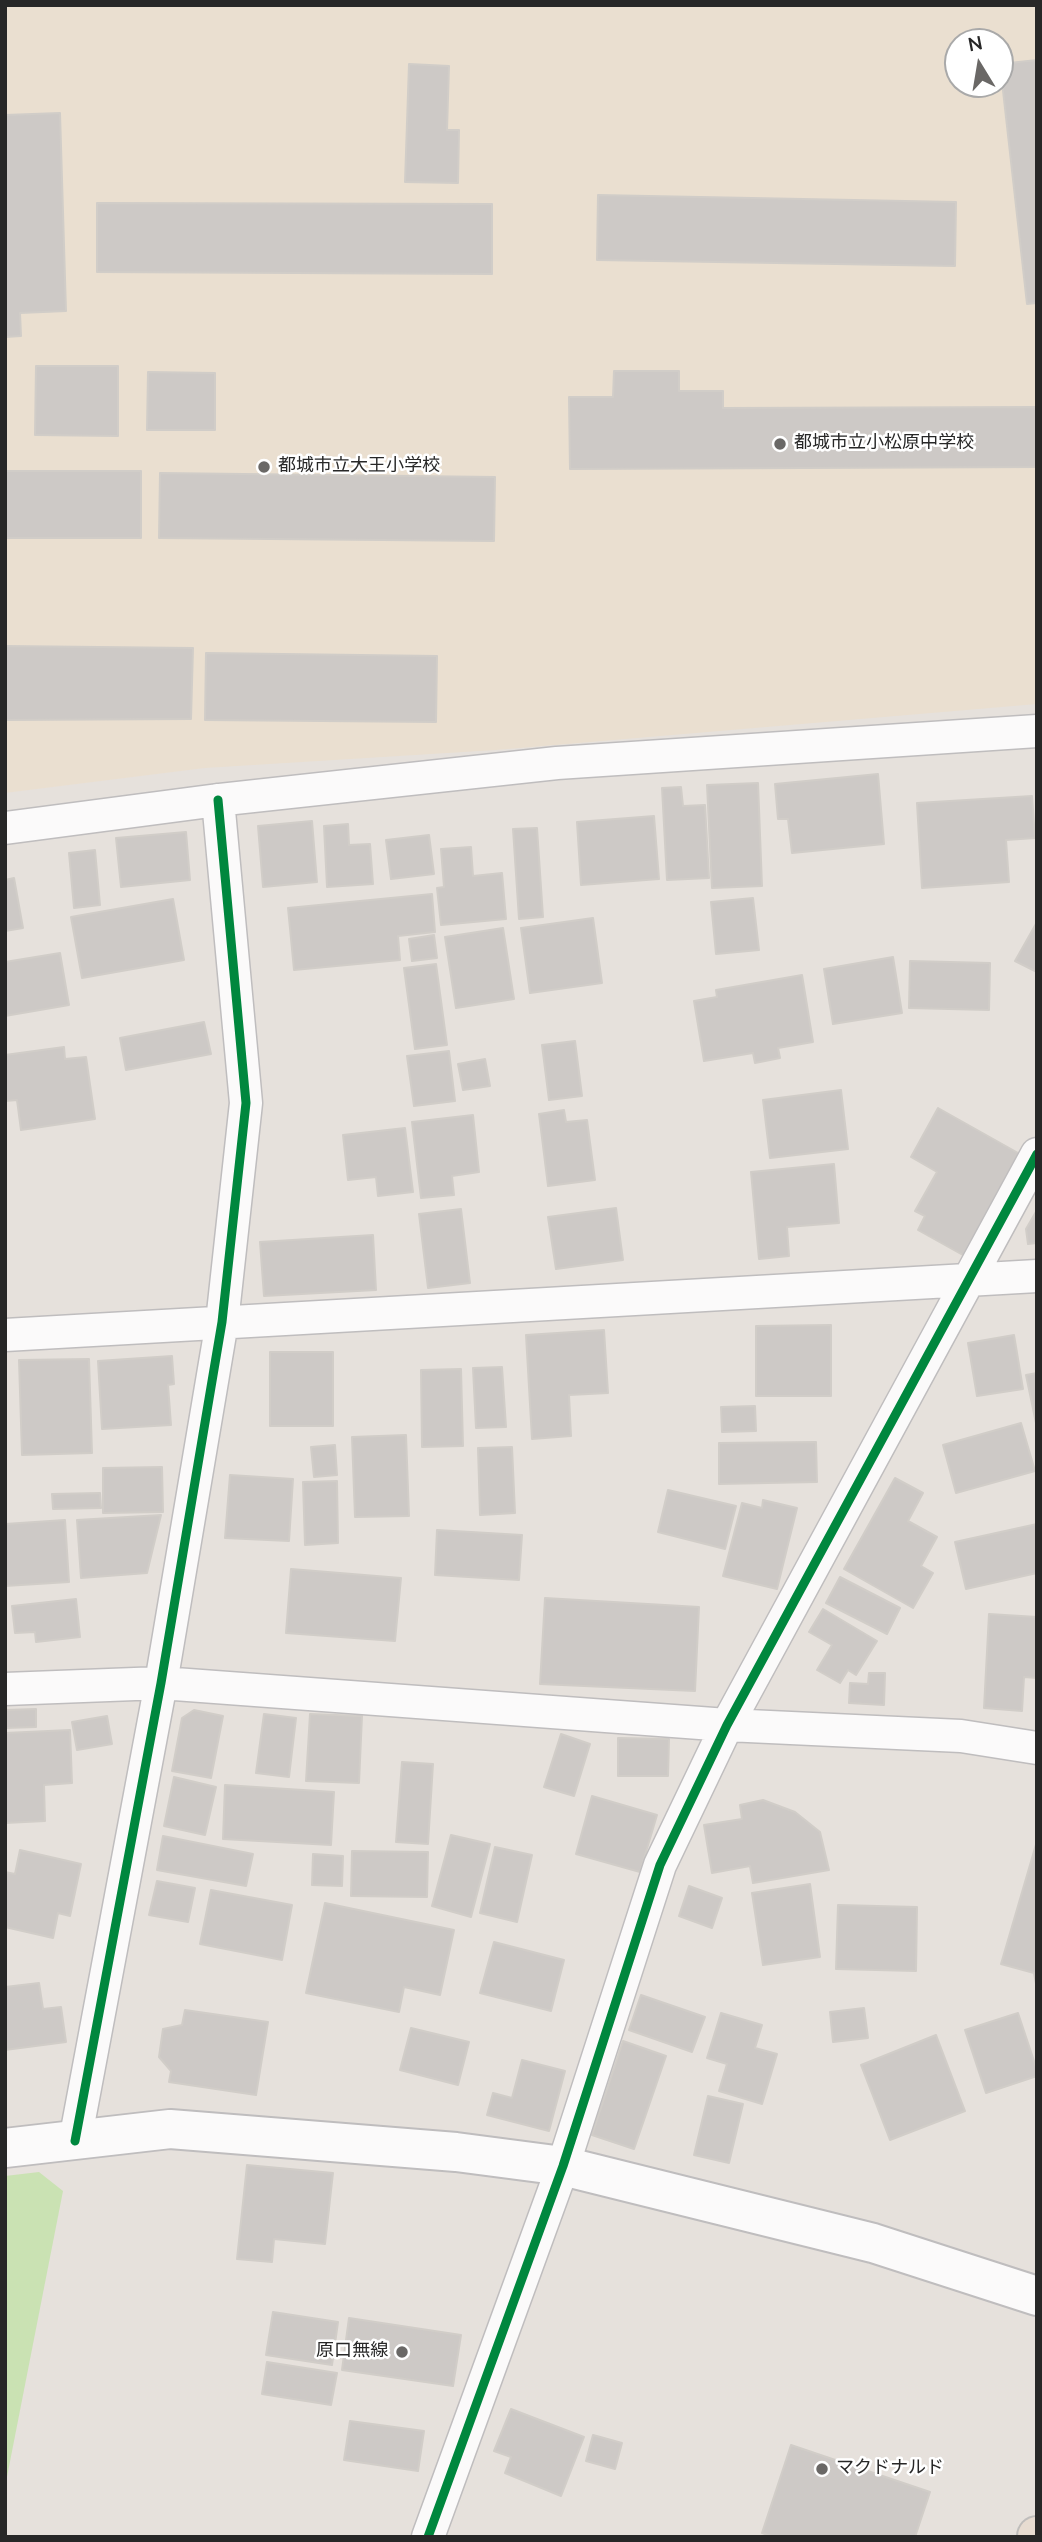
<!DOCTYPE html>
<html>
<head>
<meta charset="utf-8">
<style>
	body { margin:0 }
	#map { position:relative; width:1042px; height:2542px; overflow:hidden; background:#e6e1dc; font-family:"Nunito Sans",sans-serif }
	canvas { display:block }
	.frame { position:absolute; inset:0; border:7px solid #272727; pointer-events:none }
	.north { position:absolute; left:944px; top:28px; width:70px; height:70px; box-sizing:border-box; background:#fff; border:2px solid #a9a9a9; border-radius:50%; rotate:349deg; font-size:19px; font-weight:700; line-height:28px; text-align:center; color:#272727 }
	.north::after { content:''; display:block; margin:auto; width:24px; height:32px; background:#6a6866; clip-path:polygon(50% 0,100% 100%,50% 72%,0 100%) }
</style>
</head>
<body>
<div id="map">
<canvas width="1042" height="2542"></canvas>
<div class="frame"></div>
<div class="north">N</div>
</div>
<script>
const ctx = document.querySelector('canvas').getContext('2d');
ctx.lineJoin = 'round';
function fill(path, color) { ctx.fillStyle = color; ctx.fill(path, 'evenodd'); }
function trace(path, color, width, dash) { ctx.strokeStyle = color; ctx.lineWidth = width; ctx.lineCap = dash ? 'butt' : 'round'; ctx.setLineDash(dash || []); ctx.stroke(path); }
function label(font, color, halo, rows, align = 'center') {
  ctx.font = font + ' "Nunito Sans","Noto Sans JP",sans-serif'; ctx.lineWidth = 5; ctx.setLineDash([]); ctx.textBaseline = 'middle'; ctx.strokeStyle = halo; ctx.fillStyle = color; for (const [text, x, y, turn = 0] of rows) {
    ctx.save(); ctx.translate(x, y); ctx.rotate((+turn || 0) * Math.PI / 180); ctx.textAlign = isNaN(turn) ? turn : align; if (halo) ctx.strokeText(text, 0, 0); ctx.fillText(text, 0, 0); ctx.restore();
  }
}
const education = new Path2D(`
	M5,5h1032v699l-541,46 -291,18 -200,25zM958,42h42v42h-42z`);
const green = new Path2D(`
	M39,2172l24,19 -58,296v-311z`);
const building = new Path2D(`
	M1037,60v243l-10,1 -27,-240z
	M409,64l40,2 -2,64h12l-1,53 -53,-1z
	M60,113l6,198 -46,2 1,23 -16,1v-222z
	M598,195l358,7 -1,64 -358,-6z
	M97,203l395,1v70l-395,-2z
	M36,366h82v70l-83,-1z
	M614,371h65v20h44v17l314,-1v60l-467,2 -1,-72h44z
	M148,372l67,1v57h-68z
	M5,471h136v67h-136z
	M160,473l335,4 -1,64 -335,-3z
	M5,646l188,2 -2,71 -186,1z
	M206,653l231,3 -1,66 -231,-2z
	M878,774l6,70 -92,9 -4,-34h-10l-3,-35z
	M758,783l4,103 -50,2 -5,-103z
	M681,787l2,19 22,-1 4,73 -42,2 -5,-92z
	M1032,796l3,42 -29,2 3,42 -87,6 -5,-85z
	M654,816l5,63 -78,6 -4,-63z
	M312,821l5,61 -54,5 -5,-61z
	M348,824l1,21 21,-1 3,40 -46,3 -3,-61z
	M537,828l6,89 -24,2 -6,-90z
	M186,832l4,48 -69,7 -5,-49z
	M429,835l5,39 -43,5 -5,-39z
	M471,847l2,29 29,-3 4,46 -65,6 -4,-37 7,-1 -3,-38z
	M95,850l5,55 -26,3 -5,-55z
	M14,878l9,50 -18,3v-51z
	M432,894l3,38 -37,4 2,24 -106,10 -6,-62z
	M753,898l6,52 -43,4 -5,-52z
	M173,899l11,61 -102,18 -11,-61z
	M593,918l9,65 -72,10 -9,-65z
	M1037,922v50l-22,-11z
	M503,928l11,71 -58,9 -11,-71z
	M434,935l3,23 -25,3 -3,-22z
	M60,953l9,52 -64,11v-54z
	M893,957l9,56 -69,11 -9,-55z
	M910,961l80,2 -1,47 -80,-2z
	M436,964l11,81 -32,4 -11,-81z
	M802,975l11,67 -35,6 2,10 -25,5 -2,-10 -49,8 -10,-60 23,-4 -1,-7z
	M204,1022l7,32 -85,16 -6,-32z
	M575,1041l7,55 -33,4 -7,-55z
	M64,1047l1,12 21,-2 9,62 -74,11 -4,-30 -12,1v-46z
	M449,1051l6,50 -41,5 -7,-50z
	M485,1059l5,27 -27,4 -5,-26z
	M841,1090l7,59 -78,9 -7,-58z
	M938,1108l89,50 -57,101 -52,-29 7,-14 -10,-5 22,-39 -26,-15z
	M564,1110l2,12 21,-2 8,60 -47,6 -9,-72z
	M473,1115l6,57 -27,4 2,19 -33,3 -9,-76z
	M405,1128l8,64 -35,4 -2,-19 -28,3 -5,-45z
	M834,1164l5,59 -52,4 2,29 -30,3 -8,-87z
	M616,1208l7,52 -67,9 -8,-52z
	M461,1209l9,74 -42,5 -9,-74z
	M1037,1210v33l-9,1 -2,-15z
	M373,1235l3,55 -112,6 -4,-54z
	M831,1325v71h-75v-70z
	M604,1330l4,63 -39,2 2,41 -39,3 -6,-104z
	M1014,1335l9,54 -46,7 -9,-53z
	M270,1352h63v74h-63z
	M172,1356l2,28 -6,1 3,40 -69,4 -4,-68z
	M89,1359l3,94 -70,2 -3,-95z
	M502,1367l4,60 -30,1 -3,-60z
	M461,1369l2,77 -41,1 -1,-77z
	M1037,1373v55l-11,-53z
	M755,1406l1,25 -34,1 -1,-25z
	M1021,1423l14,48 -79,22 -13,-48z
	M406,1435l3,81 -54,1 -3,-80z
	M816,1442l1,40 -98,2v-41z
	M335,1445l2,30 -23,2 -3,-30z
	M512,1447l3,66 -35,2 -2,-67z
	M162,1467l1,45 -60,1v-45z
	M230,1475l63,4 -4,62 -64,-3z
	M895,1478l28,15 -15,28 29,16 -16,29 12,7 -20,35 -69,-39z
	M337,1481l1,62 -33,2 -2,-63z
	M668,1490l68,16 -11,43 -67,-17z
	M100,1493l1,15 -48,1 -1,-15z
	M763,1500l34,8 -20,81 -54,-13 19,-73 20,5z
	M161,1515l-14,58 -66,5 -4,-58z
	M65,1520l4,62 -64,4v-62z
	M1037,1524v49l-71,16 -11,-47z
	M437,1530l85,5 -3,45 -84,-5z
	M291,1569l110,9 -6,63 -109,-8z
	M840,1577l60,31 -13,26 -61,-31z
	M545,1598l154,9 -4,84 -155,-7z
	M76,1599l4,38 -44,5 -1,-10 -20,1 -3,-27z
	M823,1609l54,32 -21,34 -8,-5 -8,13 -23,-13 15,-25 -23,-13z
	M989,1614l48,3v61l-13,-1 -2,34 -38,-3z
	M869,1673h16l-1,32 -35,-2 1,-20 18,1z
	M36,1709v18l-31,1v-18z
	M194,1710l29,6 -12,62 -39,-7 10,-53z
	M264,1714l32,4 -7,59 -33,-4z
	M310,1714l52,2 -3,67 -53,-2z
	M107,1716l5,28 -35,6 -5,-28z
	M70,1730l2,53 -28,2 1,36 -40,2v-90z
	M561,1734l29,10 -16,52 -30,-9z
	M618,1738l51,1 -1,37h-50z
	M402,1762l31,2 -5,80 -32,-2z
	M174,1777l42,10 -11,48 -41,-9z
	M225,1785l109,7 -3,53 -108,-6z
	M592,1796l65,19 -17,57 -64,-18z
	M763,1800l32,12 25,20 9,38 -76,13 -3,-17 -38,7 -8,-48 38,-6 -2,-14z
	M451,1835l39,9 -19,73 -39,-11z
	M163,1836l90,18 -7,32 -89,-16z
	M1037,1841v148l-3,-16 -33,-9z
	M495,1847l37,8 -15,67 -37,-9z
	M20,1850l61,14 -11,52 -12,-3 -5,25 -48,-11v-55l10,2z
	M352,1851l76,1 -1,45 -76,-1z
	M313,1854l30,2 -1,30 -30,-1z
	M157,1881l38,7 -7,34 -39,-7z
	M810,1884l10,73 -57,8 -11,-72z
	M689,1886l33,12 -10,30 -33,-12z
	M211,1890l81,15 -10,55 -82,-16z
	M325,1903l129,27 -14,65 -36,-8 -5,25 -93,-19z
	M838,1905l79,2 -1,64 -80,-2z
	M494,1942l70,18 -13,51 -71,-18z
	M39,1983l4,26 18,-2 5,35 -61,8v-63z
	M641,1995l64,22 -13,35 -63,-22z
	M864,2008l4,30 -35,4 -3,-30z
	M185,2010l83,12 -12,73 -87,-13 2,-11 -12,-14 4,-28 19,-4z
	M721,2013l41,12 -7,23 22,6 -15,50 -43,-13 8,-27 -20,-6z
	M1018,2013l19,57v6l-51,17 -21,-63z
	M411,2028l58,14 -11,43 -58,-15z
	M936,2035l29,76 -75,29 -29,-75z
	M623,2041l43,15 -32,93 -42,-14z
	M522,2060l43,11 -16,60 -62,-16 6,-22 19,5z
	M708,2096l35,8 -14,59 -35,-8z
	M247,2165l86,8 -8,71 -51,-5 -2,23 -35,-3z
	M273,2312l65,10 -6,43 -66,-10z
	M349,2318l112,17 -8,51 -111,-16z
	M267,2362l70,11 -6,32 -69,-11z
	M511,2409l73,28 -23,59 -56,-23 6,-16 -17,-6z
	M350,2421l74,10 -6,40 -74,-11z
	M593,2435l29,8 -7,26 -29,-8z
	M791,2445l139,47 -15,45h-141l-12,-4z`);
const minor = new Path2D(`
	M5,828l213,-28 339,-37 480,-32
	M5,1335l1032,-59
	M5,1689l156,-6 566,42 234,11 76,12
	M75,2141l86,-458 61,-361 24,-219 -28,-303
	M428,2537l135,-371 97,-301 67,-140 310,-571`);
const tertiary = new Path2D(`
	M5,2148l165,-19 286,23 107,14 310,77 164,53`);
const trunk = new Path2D(`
	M1037,2537v-1`);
const cycleway = new Path2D(`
	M75,2141l86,-458 61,-361 24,-219 -28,-303
	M428,2537l135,-371 97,-301 67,-140 310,-571`);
const markers = [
	[780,444,7,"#6a6866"],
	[264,467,7,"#6a6866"],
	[402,2352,7,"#6a6866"],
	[822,2469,7,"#6a6866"]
];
const poiNames = [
	["都城市立小松原中学校",794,444],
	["都城市立大王小学校",278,467],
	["原口無線",388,2352,"right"],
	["マクドナルド",836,2469]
];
fill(education, '#eadfd0');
fill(green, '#cae2b3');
fill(building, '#cdc9c6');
trace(building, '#d1cdc8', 2);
trace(minor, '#bfbdbe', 35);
trace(tertiary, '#bfbdbe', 42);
trace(trunk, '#bfbdbb', 42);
trace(minor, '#fbfafa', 32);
trace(tertiary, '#fbfafa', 38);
trace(trunk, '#e7dcd1', 38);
trace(cycleway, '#00873e', 9);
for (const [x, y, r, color] of markers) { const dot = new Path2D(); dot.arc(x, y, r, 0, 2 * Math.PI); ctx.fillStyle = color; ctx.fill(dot); trace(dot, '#fff', 2.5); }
label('18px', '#272727', '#fff', poiNames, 'left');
</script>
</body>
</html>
